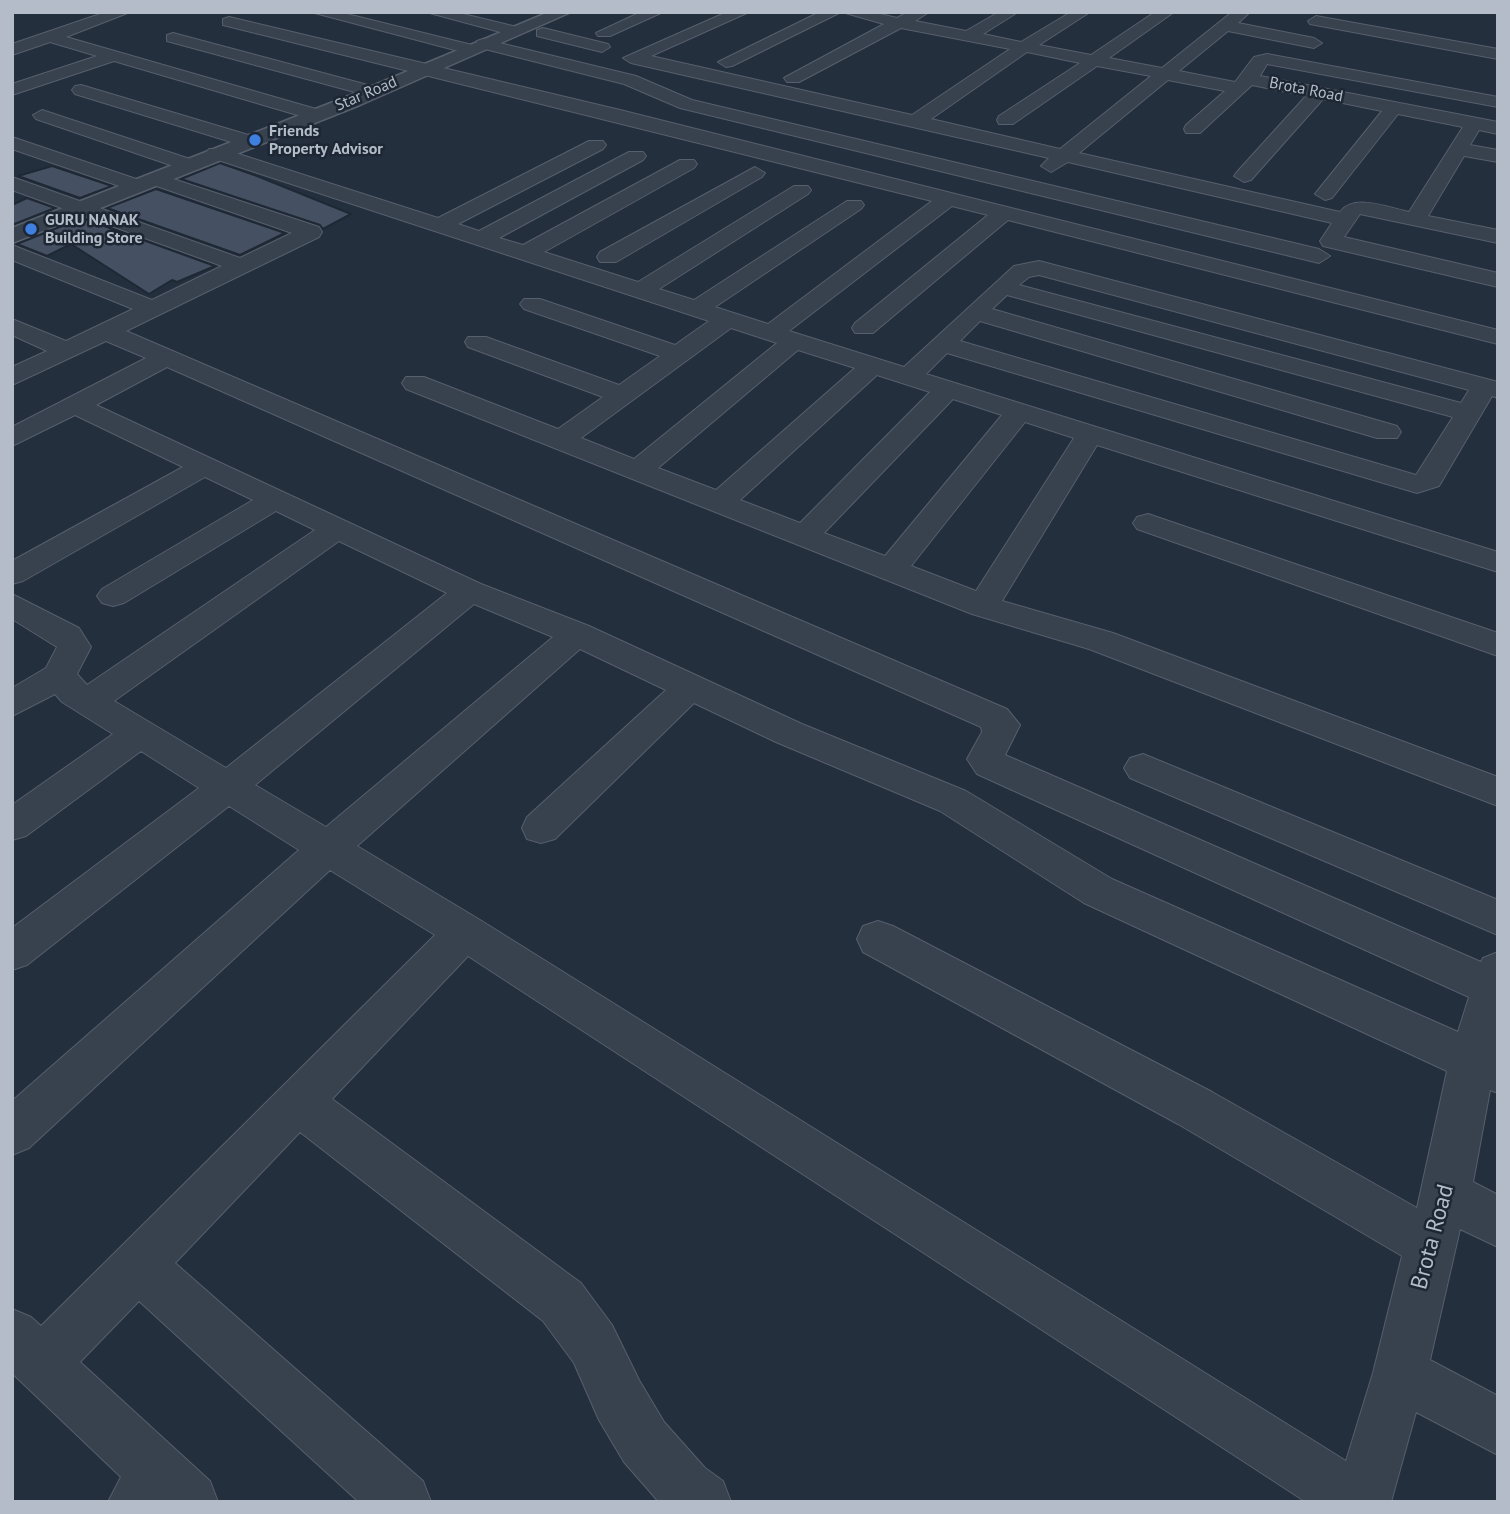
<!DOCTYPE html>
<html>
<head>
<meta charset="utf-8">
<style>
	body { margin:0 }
	#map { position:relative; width:1510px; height:1514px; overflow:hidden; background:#242f3e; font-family:"PT Sans",sans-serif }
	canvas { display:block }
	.frame { position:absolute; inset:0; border:14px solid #b4bcc9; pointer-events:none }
</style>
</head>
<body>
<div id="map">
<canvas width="1510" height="1514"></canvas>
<div class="frame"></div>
</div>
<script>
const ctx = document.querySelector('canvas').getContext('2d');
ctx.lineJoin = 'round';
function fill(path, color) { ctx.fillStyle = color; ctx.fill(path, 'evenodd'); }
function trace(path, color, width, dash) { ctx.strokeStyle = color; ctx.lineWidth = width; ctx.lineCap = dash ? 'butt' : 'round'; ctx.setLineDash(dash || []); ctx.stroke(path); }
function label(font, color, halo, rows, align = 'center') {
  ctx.font = font + ' "PT Sans",sans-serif'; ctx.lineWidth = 5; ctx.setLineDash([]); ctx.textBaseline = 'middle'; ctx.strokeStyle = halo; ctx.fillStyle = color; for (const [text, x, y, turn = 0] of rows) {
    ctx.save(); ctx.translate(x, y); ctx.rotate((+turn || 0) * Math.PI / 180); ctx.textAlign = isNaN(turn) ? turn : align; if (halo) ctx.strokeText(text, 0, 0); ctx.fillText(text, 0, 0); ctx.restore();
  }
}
const building = new Path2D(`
	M220,163l37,13 94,38 -28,15 -3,-4 -139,-46z
	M52,166l60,20 -32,12 -62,-22z
	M156,189l129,44 -45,22 -133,-47z
	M27,198l28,10 -43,17v-20z
	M82,218l133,48 -38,16 -5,-2 -23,14 -78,-50 -24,12 -30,-12z`);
const minor = new Path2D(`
	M106,12h24l-64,25 257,74 3,4 -3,4h-12l-197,-58 -102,34v-11l85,-28 -47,-14 -38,13v-11z
	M311,12h28l137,34 2,3 -8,5z
	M426,12h29l66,16 2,3 -8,5z
	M641,12h22l-53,24h-12l-2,-3z
	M727,12h22l-98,44 261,59 98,-66 -109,-21 -102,54h-12l-3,-4 100,-54 -42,-12h30l25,6 11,-6h21l-14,9 51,10 33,-19h19l-35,22 38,8 50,-30h19l-51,33 52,10 64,-43h19l-65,46 53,10 70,-56h18l-12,11 76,15 8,5 -8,5 -86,-17 -49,40 56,11 19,-25 13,-3 231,43v10l-231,-43 -7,12 238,46v12l-19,-4 -9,15 28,5v12l-34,-6 -36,60 70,14v13l-138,-29 -16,23 154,36v14l-175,-41 -3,-5 12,-18 -264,-61 -17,10 -10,-6 8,-8 -418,-95 -8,-5zM1027,52l53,11 -81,53 -2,4 2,4h14l84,-58 54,10 -91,73 -129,-30zM1168,80l57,11 -39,34 -2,4 2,4h14l52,-48 54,11 -69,76 -3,4 10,6 7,-2 72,-81 59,12 -67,83 10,6 7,-2 66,-84 65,13 -54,85c-20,-4 -55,-19 -69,0l-261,-59z
	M820,12h21l-109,54 -6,1 -8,-5z
	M1316,16l182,33v10l-188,-35 -2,-3z
	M229,17l391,93 878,220v14l-490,-124 -135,113h-18l-3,-5 3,-5 133,-108 -36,-9 -163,125 115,36 110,-101 25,-5 459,121v16l-6,-2 -53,90 -22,7 -470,-140 -21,21 572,178v20l-401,-127 -95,156 111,32 385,144v29l-409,-157 -117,-35 -566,-225 -4,-6 4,-6h18l134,52 45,-32 -135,-50 -3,-5 3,-5h18l133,48 41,-29 -136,-47 -4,-5 4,-5h16l135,46 34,-24 -500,-164 -3,-4 3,-4h14l215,69 151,-77h14l3,4 -3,4 -145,75 21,7 150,-79h14l3,4 -3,4 -144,78 24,7 157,-85h14l3,4 -3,4 -150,84 94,30 156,-96h14l3,4 -3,4 -149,95 35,11 153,-99h14l3,4 -3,4 -146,98 53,17 164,-123 -709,-176v-6zM1039,275l430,115 -8,13 -442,-118 10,-8zM1007,295l446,122 -37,58 -456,-134 20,-20 397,117h20l4,-6 -4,-6 -405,-117zM731,328l46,15 -143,116 -53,-21zM798,350l57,18 -139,122 -58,-22zM877,375l53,17 -130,131 -60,-23zM953,399l49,16 -117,141 -61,-23zM1025,422l49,16 -98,153 -65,-25z
	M543,28l65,16 2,3 -8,5 -65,-16v-6z
	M173,33l206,55 3,4 -9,5 -206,-56v-6z
	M483,39l153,37 56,24 627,149 11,7 -11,7 -639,-155 -56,-24 -147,-37v-6z
	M81,85l174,52 3,4 -3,4h-14l-166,-51 -3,-4 3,-4z
	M42,110l154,51 3,4 -3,4h-14l-146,-50 -3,-4z
	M12,137l133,45 3,4 -3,4h-14l-119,-41z
	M755,167l10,6 -3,4 -146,85h-16l-3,-5 3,-5z
	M155,173l164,54 3,5 -3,5 -193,94 881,378 13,16 -15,30 476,207 2,-4 15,-6v141l-8,-3 -17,92 25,13v52l-38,-18 -30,131 68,36v59l-82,-43 -25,90h-85l-838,-546 -136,143 249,184 31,42 27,55 25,42 41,46 18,13 8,21h-72l-35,-40 -25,-42 -25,-57 -31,-42 -243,-189 -125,131 248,218 8,21h-72l-220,-201 -59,61 130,119 8,21h-110l13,-25 -109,-104v-64l19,8 10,9 394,-391 -105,-65 -301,278 -17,7v-54l287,-251 -70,-44 -202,159 -15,5v-42l187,-140 -58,-37 -115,85 -14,4v-35l101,-71 -51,-32 -7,-8 -43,22v-28l34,-20 11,-21 -45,-28v-25l67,34 12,19 -14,27 10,11 228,-155 -39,-19 -152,92 -11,3 -11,-3 -5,-7 5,-7 151,-89 -48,-23 -182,104 -11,3v-23l171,-94 -108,-52 -63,31v-19l134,-69 -40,-17 -94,44v-18l35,-16 -35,-16v-16l54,22 67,-32 -121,-49v-15l140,55 70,-34 -210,-76v-13l228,81 52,-25 -144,-50 -3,-4zM167,367l814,360 1,5 -15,27 10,15 492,223 -11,35 -346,-153 -146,-88 -164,-67 -213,-98 -108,-42 -385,-179zM339,541l108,52 -221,175 -112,-67zM474,604l79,33 -227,190 -71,-42zM580,649l86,41 -139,127 -5,11 5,11 14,4 14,-4 139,-136 82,39 164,69 144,92 363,168 -30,137 -205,-116 -319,-166 -15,-5 -15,5 -6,13 6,13 315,172 224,132 -29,117 -27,88 -866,-541 -123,-74z
	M1148,514l350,119v23l-361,-127 -4,-6 4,-6z
	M1143,754l355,146v35l-368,-157 -6,-10 6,-10z`);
const tertiary = new Path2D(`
	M549,12h22l-211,93 -348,138v-15l334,-131z`);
const markers = [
	[255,140,7,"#3f7fe0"],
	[31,229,7,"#3f7fe0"]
];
const farStreetnames = [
	["Brota Road",1306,90,11],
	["Star Road",366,94,-23]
];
const farPoinames = [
	["Friends",269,131],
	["Property Advisor",269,149],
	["GURU NANAK",45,220],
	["Building Store",45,238]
];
const nearStreetnames = [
	["Brota Road",1433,1237,-75]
];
fill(building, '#455162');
trace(building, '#1f2835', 2);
trace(minor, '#565f6c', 2);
trace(tertiary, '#565f6c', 3);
fill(minor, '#38414e');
fill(tertiary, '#38414e');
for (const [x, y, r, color] of markers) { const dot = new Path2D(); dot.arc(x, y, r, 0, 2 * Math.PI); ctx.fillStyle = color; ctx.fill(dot); trace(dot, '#1d2633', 2.5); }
label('16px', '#b4bcc9', '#1d2633', farStreetnames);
label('bold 16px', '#b4bcc9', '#1d2633', farPoinames, 'left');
label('23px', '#b4bcc9', '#1d2633', nearStreetnames);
</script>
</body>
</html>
